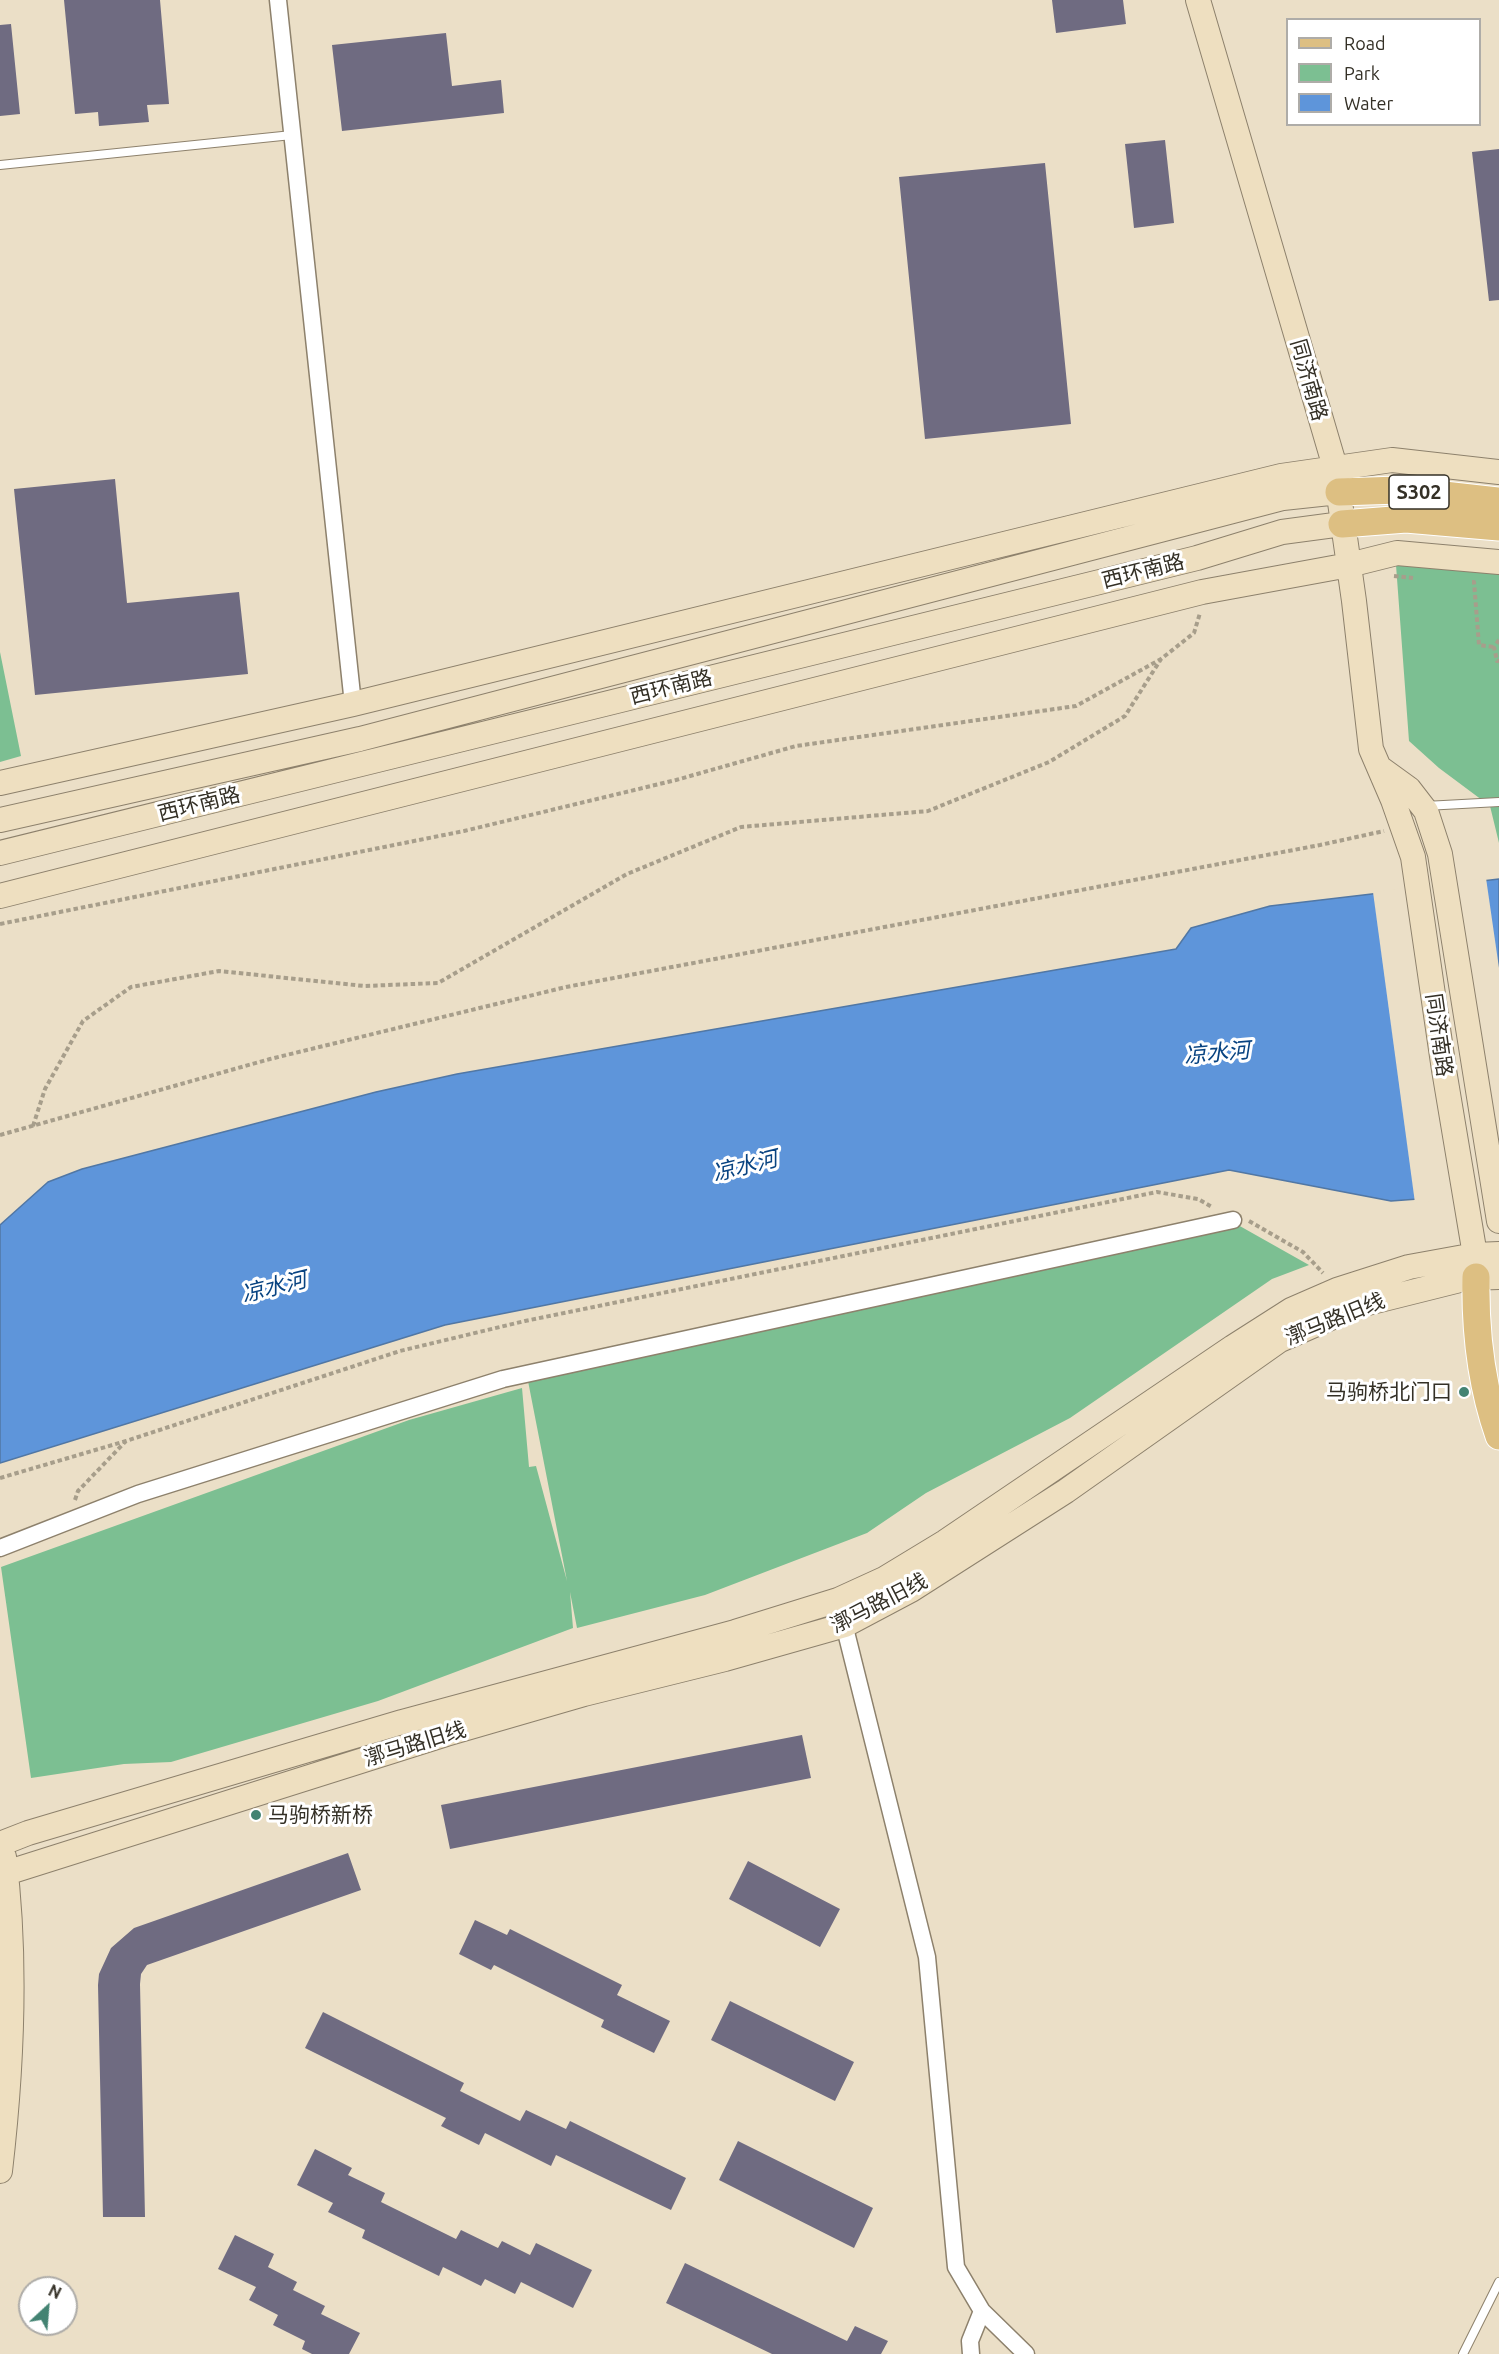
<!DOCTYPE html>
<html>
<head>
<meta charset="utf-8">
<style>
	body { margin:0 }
	#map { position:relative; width:1499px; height:2354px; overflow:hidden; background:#ebdfc7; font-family:Ubuntu,sans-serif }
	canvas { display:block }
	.legend { position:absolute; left:1286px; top:18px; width:195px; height:108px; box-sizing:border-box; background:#fff; border:2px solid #aeaca8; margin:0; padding:8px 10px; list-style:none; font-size:18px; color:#343026 }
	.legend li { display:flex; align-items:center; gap:12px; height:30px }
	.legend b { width:30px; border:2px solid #aeaca8 }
	.north { position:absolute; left:18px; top:2276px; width:60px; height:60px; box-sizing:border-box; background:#fff; border:2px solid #aeaca8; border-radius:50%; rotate:26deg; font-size:16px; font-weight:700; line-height:24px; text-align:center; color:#343026 }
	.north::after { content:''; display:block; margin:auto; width:21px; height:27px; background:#438372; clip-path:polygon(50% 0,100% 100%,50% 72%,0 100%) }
</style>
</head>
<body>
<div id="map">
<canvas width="1499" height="2354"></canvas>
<ul class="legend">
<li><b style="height:8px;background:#ddbf82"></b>Road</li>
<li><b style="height:16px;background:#7cbf92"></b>Park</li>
<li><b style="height:16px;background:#5e95da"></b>Water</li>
</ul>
<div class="north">N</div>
</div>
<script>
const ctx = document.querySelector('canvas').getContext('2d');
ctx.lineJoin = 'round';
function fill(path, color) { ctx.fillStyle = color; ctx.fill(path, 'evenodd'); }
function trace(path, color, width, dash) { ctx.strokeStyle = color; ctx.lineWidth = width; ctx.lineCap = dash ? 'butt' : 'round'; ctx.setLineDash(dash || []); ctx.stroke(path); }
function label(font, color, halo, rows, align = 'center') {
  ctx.font = font + ' Ubuntu,"Noto Sans SC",sans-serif'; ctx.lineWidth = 6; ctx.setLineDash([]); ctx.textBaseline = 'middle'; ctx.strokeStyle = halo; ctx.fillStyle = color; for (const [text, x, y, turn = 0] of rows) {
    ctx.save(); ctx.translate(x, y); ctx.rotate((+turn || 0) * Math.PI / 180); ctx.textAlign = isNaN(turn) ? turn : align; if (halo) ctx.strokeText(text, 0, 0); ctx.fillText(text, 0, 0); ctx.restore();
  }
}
const green = new Path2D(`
	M1499,557v286l-9,-37 -51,-38 -30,-27 -13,-176z
	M0,652l21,104 -21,6z
	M1238,1225l71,40 -37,14 -202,139 -144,75 -59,40 -162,62 -128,33 -7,-36 3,36 -195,73 -207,61 -47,2 -93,14 -30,-211 408,-147 113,-32 7,79 7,-1 31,115 -39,-200z`);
const water = new Path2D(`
	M1499,879v314l-108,8 -162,-31 -784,155 -445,138v-238l48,-43 34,-13 294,-77 81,-18 719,-125 15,-21 79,-22z`);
const pier = new Path2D(`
	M1486,878l13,90v228l-84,7 -42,-311z`);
const building = new Path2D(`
	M64,0h96l9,104 -22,1 2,17 -50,4 -1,-14 -23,2z
	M1052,0h71l3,24 -70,9z
	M11,24l9,90 -20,2v-91z
	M446,33l6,53 49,-6 3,33 -162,18 -10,-86z
	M1165,140l9,83 -40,5 -9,-84z
	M1499,149v151l-10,1 -17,-149z
	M1045,163l26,261 -146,15 -26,-262z
	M115,479l12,124 112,-11 9,82 -213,21 -21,-206z
	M802,1735l9,43 -361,71 -9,-44z
	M348,1853l13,37 -214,75 -6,9 -1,10 5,233h-42l-5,-232 1,-11 12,-26 23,-20z
	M748,1861l92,48 -20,38 -91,-48z
	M475,1920l32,15 3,-6 112,56 -5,10 53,26 -16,32 -53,-26 3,-7 -110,-55 -3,5 -32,-16z
	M730,2001l124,61 -19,39 -124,-61z
	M323,2012l141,71 -4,8 60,30 6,-11 40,19 4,-8 116,57 -15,32 -115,-55 -5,11 -66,-33 -6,12 -38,-19 5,-8 -141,-70z
	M738,2141l135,67 -19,40 -135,-68z
	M315,2149l37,19 -4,7 37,18 -4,9 75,37 5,-9 37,18 4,-7 28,14 6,-12 56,27 -19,38 -52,-26 -6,12 -30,-15 -4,7 -38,-19 -4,9 -77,-38 3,-8 -37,-18 5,-9 -36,-18z
	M235,2235l39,19 -6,13 29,15 -4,8 32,16 -4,8 39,19 -11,21h-37l-10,-5 3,-8 -32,-16 5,-10 -29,-15 7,-13 -38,-18z
	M685,2263l162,78 8,-15 33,15 -7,13h-109l-106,-51z`);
const path = new Path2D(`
	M1394,576l19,2
	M1472,582h2l5,63 15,2
	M1499,640l-5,7 3,14h2
	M0,924l464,-93 212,-51 120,-34 280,-40 85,-47 33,-26 6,-20
	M33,1126l12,-37 38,-68 48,-34 88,-16 145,15 74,-3 189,-109 114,-47 187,-16 121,-49 76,-46 36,-57
	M0,1135l270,-76 296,-72 754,-142 64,-14
	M1249,1221l54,31 20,21
	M0,1478l126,-37
	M75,1500l3,-9 48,-50 274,-90 125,-30 632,-129 41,7 14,8`);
const lane = new Path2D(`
	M0,165l292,-30
	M1425,806l74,-4
	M1463,2354l36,-72`);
const street = new Path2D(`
	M278,0l75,704
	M0,1548l138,-54 365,-115 730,-159
	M838,1600l89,357 29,310 26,44 44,43
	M971,2354l-1,-13 12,-30`);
const secondary = new Path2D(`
	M1198,0l137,467 19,134 17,148 22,51 20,57 31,213 31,185 1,17
	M1380,768l29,21 17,22 14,43 59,367
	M0,783l353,-79 928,-228 111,-16 107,12
	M0,820l360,-81 923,-241 56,-6
	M0,853l1197,-295 85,-26 60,-8
	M0,896l1202,-304 147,-27 48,-12 102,9
	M0,1844l28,-11 374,-111 333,-90 103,-32 46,-21 61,-37 288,-195 58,-37 46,-20 72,-23 66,-12 24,-1
	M0,1872l6,1 440,-139 138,-40 141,-35 120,-34 66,-35 155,-99 214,-151 80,-35 108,-27 31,-1
	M0,2171c12,-103 17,-211 4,-314`);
const primary = new Path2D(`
	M1339,492l60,-2 100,11
	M1342,524l64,-5 93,8
	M1476,1277c-1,54 5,108 23,159`);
const markers = [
	[1464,1392,6,"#438372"],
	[256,1815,6,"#438372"]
];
const shields = [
	[1419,492,60]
];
const shieldNames = [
	["S302",1419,492]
];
const streetNames = [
	["同济南路",1309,380,74],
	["西环南路",1143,571,-14],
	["西环南路",671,687,-14],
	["西环南路",199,804,-14],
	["同济南路",1439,1035,82],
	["漷马路旧线",1335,1319,-22],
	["漷马路旧线",879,1603,-27],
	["漷马路旧线",415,1744,-17]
];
const poiNames = [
	["马驹桥北门口",1452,1392],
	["马驹桥新桥",268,1815,"left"]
];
const waterNames = [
	["凉水河",1217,1053,-5],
	["凉水河",745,1166,-14],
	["凉水河",274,1287,-14]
];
fill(green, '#7cbf92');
fill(water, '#5e95da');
trace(water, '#5177a4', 1.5);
fill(pier, '#ebdfc7');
fill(building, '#6f6b81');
trace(lane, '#8d816c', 10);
trace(street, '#8d816c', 19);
trace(secondary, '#8d816c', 26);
trace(primary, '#fff', 29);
trace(path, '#a79e8b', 4, [4.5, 3]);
trace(lane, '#fff', 8);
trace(street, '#fff', 16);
trace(secondary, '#eedfc0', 24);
trace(primary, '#ddbf82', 27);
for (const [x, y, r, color] of markers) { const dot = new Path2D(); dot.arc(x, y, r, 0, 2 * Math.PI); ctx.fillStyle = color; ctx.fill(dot); trace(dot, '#fff', 2); }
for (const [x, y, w] of shields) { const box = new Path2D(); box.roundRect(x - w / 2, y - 17, w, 34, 4.5); ctx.fillStyle = '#fff'; ctx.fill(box); trace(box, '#343026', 1.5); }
label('bold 20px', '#343026', null, shieldNames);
label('21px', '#343026', '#fff', streetNames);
label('21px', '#343026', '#fff', poiNames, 'right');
label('italic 22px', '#084381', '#fff', waterNames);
</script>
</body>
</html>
